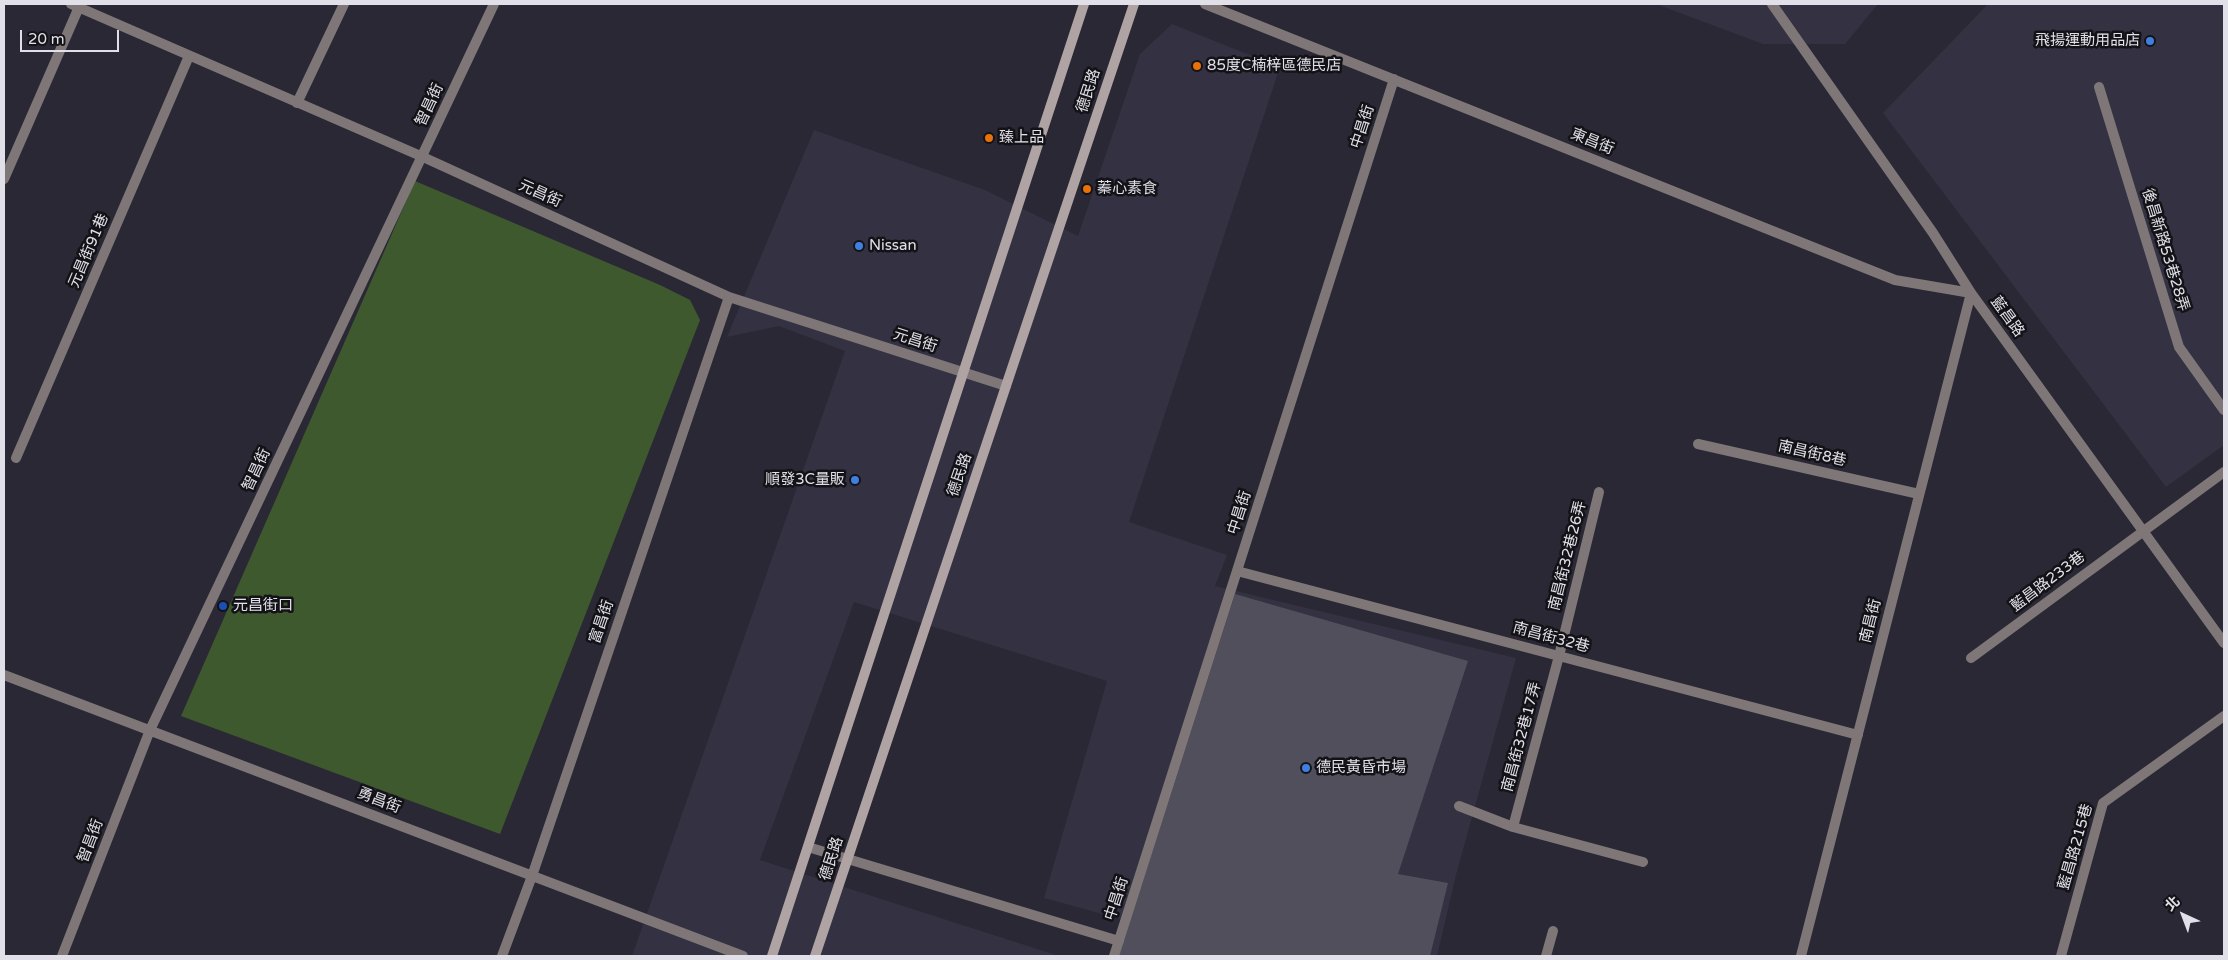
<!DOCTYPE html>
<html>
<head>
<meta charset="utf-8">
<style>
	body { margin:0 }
	#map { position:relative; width:2228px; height:960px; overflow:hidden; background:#2a2834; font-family:"Varela Round","Noto Sans TC",sans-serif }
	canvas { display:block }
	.frame { position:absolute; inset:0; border:5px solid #e1e0e8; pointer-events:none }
	.north { position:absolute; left:2158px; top:890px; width:50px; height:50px; -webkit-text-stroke:4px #131217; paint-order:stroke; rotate:317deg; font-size:14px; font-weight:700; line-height:20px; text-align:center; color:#e1e0e8 }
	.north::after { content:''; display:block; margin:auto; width:18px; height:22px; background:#e1e0e8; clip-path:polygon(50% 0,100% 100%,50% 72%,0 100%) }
	.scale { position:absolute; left:20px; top:30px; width:99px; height:22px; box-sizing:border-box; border:2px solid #e1e0e8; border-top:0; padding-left:6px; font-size:15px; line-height:18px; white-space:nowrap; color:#e1e0e8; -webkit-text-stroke:4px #131217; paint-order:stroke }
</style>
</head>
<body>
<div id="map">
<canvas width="2228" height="960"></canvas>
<div class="frame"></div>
<div class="north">北</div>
<div class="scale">20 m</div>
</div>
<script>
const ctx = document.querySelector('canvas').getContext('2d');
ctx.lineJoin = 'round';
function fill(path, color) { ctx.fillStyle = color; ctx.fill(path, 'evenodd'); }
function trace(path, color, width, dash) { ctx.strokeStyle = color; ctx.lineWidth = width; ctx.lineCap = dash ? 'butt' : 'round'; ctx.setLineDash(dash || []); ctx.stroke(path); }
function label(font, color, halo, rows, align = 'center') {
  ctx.font = font + ' "Varela Round","Noto Sans TC",sans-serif'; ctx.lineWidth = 5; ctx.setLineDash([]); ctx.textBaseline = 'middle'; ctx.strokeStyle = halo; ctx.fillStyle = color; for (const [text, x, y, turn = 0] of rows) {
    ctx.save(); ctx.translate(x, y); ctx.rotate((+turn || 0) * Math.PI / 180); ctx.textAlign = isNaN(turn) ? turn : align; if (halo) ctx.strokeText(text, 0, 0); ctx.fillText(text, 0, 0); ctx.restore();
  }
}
const built = new Path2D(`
	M1656,4h222l-33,40h-82z
	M1988,4h236v441l-58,42 -283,-374z
	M1172,24l108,43 -151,455 98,33 -12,31 301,72 -60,217 -19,81h-309l11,-32 -95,-26 63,-217 -253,-79 -94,258 299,96h-427l213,-605 -66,-25 -52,11 87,-207 171,60 93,46 62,-182z`);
const green = new Path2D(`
	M415,181l245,104 30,15 10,20 -200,514 -319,-118z`);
const building = new Path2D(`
	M1235,594l233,67 -70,213 50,9 -18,73h-311z`);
const lane = new Path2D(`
	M297,103l47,-99`);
const street = new Path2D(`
	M71,4l352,153 306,140 277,89
	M1205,4l690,276 76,13
	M1772,4l161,229 38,60 253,350
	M2099,87l80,260 45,63
	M4,179l75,-172
	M1698,444l221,50
	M16,458l173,-402
	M1237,571l621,164
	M1971,658l253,-186
	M4,675l739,281
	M1459,806l54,21 130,35
	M1513,827l46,-171 40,-164
	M808,847l311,94
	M62,956l88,-226 344,-726
	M502,956l30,-80 197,-579
	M1114,956l280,-877
	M1546,956l7,-25
	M1801,956l170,-663
	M2061,956l42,-153 121,-87`);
const secondary = new Path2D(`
	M772,956l312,-952
	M815,956l319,-952`);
const markers = [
	[2150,41,5,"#3f7fe0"],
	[1197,66,5,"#e8710a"],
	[989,138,5,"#e8710a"],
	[1087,189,5,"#e8710a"],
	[859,246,5,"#3f7fe0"],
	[855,480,5,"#3f7fe0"],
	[223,606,5,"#1a4fb4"],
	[1306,768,5,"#3f7fe0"]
];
const poiNames = [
	["飛揚運動用品店",2140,41,"right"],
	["85度C楠梓區德民店",1207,66],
	["臻上品",999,138],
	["蓁心素食",1097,189],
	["Nissan",869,246],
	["順發3C量販",845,480,"right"],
	["元昌街口",233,606],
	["德民黃昏市場",1316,768]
];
const streetNames = [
	["德民路",1089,91,-72],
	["智昌街",430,105,-65],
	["中昌街",1363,127,-72],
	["東昌街",1592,142,22],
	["元昌街",540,194,24],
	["後昌新路53巷28弄",2165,250,73],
	["元昌街91巷",89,251,-67],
	["藍昌路",2007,317,54],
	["元昌街",915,341,18],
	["南昌街8巷",1812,454,13],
	["智昌街",257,470,-65],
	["德民路",960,475,-71],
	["中昌街",1240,513,-72],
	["南昌街32巷26弄",1568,556,-76],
	["藍昌路233巷",2048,582,-37],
	["南昌街",1871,621,-76],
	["富昌街",602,622,-71],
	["南昌街32巷",1551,638,15],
	["南昌街32巷17弄",1522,737,-75],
	["勇昌街",379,801,21],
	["智昌街",91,841,-69],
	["藍昌路215巷",2076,847,-74],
	["德民路",832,859,-72],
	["中昌街",1117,899,-72]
];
fill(built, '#343142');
fill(green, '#3f592f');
fill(building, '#514f5c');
trace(lane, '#7f7777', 10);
trace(street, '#7f7777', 10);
trace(secondary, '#afa3a3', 10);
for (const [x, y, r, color] of markers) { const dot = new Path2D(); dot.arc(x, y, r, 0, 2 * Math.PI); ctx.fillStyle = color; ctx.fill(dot); trace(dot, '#131217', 2); }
label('15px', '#e1e0e8', '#131217', poiNames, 'left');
label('15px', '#e1e0e8', '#131217', streetNames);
</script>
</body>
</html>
